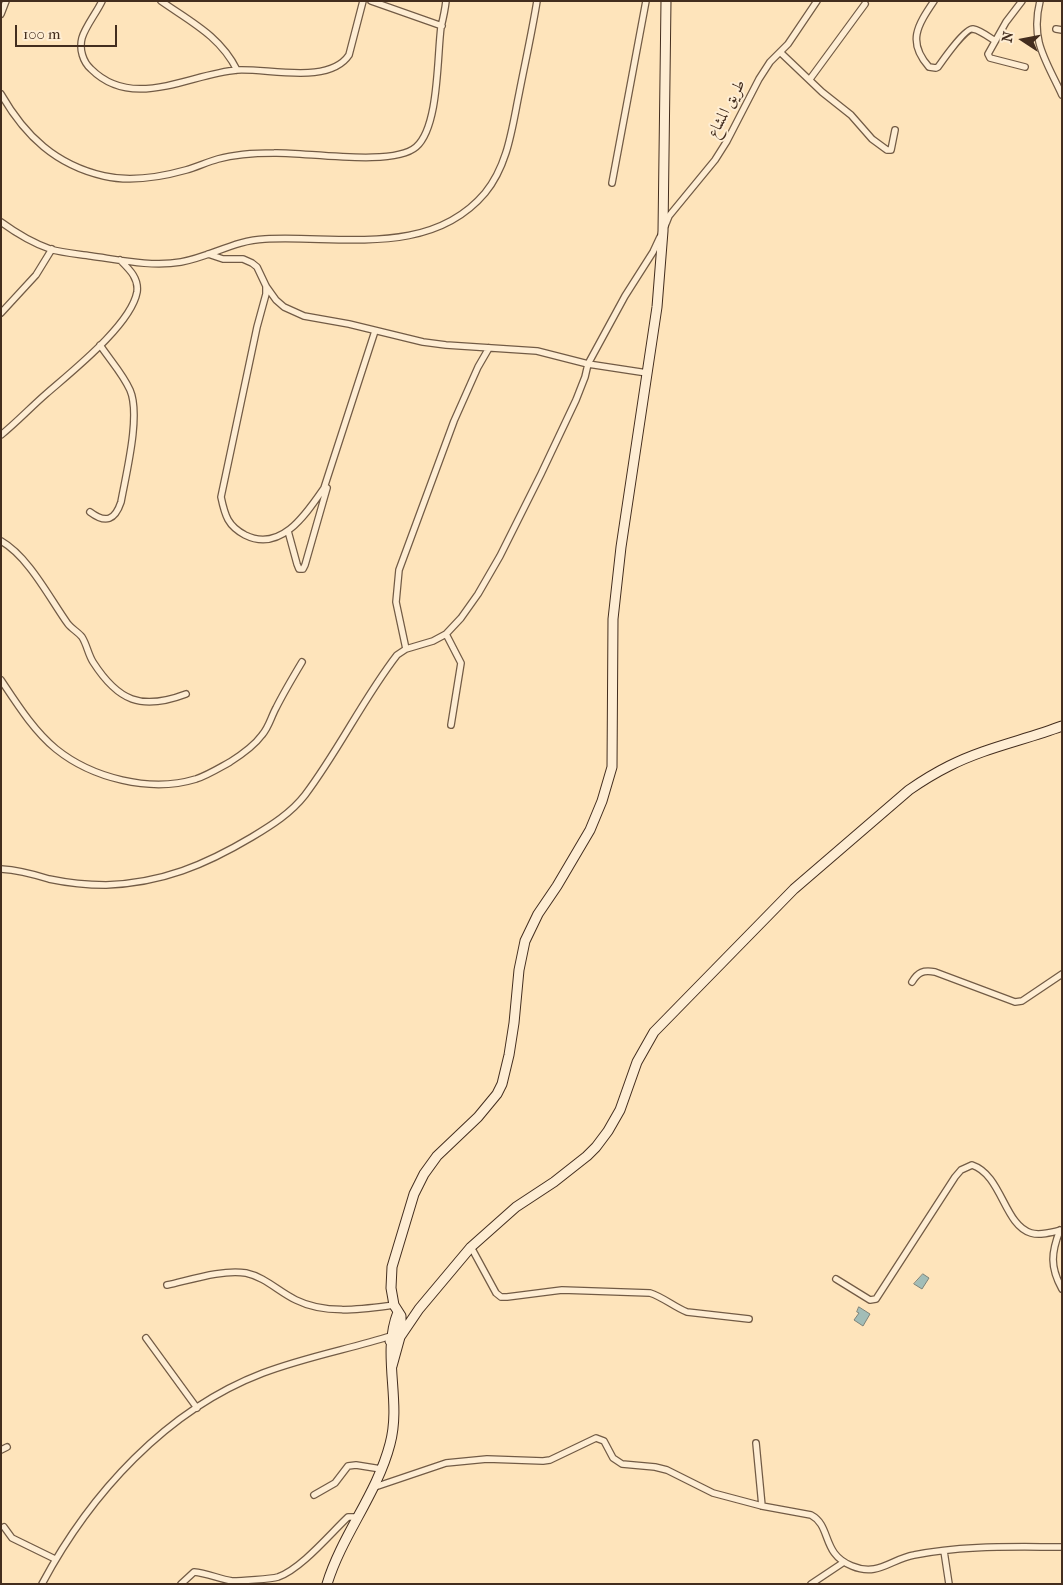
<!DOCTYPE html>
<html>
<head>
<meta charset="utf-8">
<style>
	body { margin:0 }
	#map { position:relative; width:1063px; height:1585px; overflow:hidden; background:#fee4bb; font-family:"IM FELL French Canon",serif }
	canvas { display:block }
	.frame { position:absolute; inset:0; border:2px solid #432d1e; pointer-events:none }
	.north { position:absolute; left:998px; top:15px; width:50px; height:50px; -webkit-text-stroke:4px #feedd3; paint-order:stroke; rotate:281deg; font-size:14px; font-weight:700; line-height:20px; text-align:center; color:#432d1e }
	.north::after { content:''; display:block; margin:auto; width:18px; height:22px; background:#432d1e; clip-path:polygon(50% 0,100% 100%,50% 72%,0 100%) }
	.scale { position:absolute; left:15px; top:25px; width:102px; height:22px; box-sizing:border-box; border:2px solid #432d1e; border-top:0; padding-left:6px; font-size:15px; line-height:18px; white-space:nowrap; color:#432d1e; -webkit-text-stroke:4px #feedd3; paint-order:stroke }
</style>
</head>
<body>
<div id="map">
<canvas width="1063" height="1585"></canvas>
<div class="frame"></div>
<div class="north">N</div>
<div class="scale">100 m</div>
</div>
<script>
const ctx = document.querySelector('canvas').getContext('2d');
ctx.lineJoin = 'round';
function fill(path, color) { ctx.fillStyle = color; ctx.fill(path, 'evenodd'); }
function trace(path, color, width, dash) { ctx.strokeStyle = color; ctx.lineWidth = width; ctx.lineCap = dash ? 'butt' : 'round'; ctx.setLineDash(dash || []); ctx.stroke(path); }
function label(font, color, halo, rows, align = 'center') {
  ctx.font = font + ' "IM FELL French Canon",Amiri,serif'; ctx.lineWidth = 4; ctx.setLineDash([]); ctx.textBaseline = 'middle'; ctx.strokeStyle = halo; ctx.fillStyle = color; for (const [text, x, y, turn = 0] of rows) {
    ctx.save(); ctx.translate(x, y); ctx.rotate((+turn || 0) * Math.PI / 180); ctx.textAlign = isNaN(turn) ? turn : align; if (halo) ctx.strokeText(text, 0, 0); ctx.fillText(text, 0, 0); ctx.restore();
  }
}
const water = new Path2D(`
	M923,1274l6,4 -7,11 -8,-5z
	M859,1307l11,7 -7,12 -9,-6 5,-7 -2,-1z`);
const street = new Path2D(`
	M102,1c-5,11 -17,26 -20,37 -3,11 1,24 9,31 42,42 98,5 146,1 31,-2 92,15 112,-15l14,-54
	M161,1c30,21 59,35 76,69
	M371,1l71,25
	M934,1c-17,25 -27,41 -5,66l7,1 2,-1c5,-7 28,-40 35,-38 7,1 16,8 22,12
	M1022,1l-16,21 -18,32 2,4 35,9
	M1040,1c-10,40 6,59 22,94
	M1,14l5,-13
	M1056,29l6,1
	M780,52l42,40 29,23 21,24 15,11h4l4,-20
	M810,79l55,-75
	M1,94c24,42 55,71 103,82 26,6 57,1 82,-6 11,-3 21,-8 32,-11 18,-5 38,-6 56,-6 32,-1 119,14 142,-6 23,-20 21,-89 25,-120 2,-8 4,-17 5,-26
	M612,183l34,-182
	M1,222c15,11 32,21 49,27 13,4 28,5 41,7 29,4 61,11 90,6 29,-5 54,-22 84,-23 74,-4 165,19 220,-46 23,-28 27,-65 34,-99 6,-31 13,-62 18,-93
	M665,226l4,-10 46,-56 12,-19 32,-62 11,-17 18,-18 29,-43
	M208,254l15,5h20l9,4 5,4 9,19 10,14 8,7 20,9 45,8 74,18 23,3 91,6 51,13 59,9
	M266,286v8l-9,33 -36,170c4,19 7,29 24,38 36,18 61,-21 79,-47l51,-157
	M1,313l35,-38 16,-26
	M1,435c16,-13 30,-28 45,-41 25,-22 85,-69 91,-102 2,-14 -8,-23 -17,-32
	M90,512c16,12 25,8 31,-10 5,-28 20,-87 9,-112 -7,-16 -20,-30 -30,-45
	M288,531l9,33 2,5h4l2,-4 22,-77
	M1,541c28,16 49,58 67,83 4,5 10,8 14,13 5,8 6,17 11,25 25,39 48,49 93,32
	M446,634l15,29 -10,62
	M406,649l-10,-47 3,-32 55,-149 24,-54 11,-19
	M1,680c16,24 33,51 55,69 36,29 94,44 140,30 12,-4 23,-11 34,-17 11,-7 24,-16 32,-27 7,-8 9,-18 14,-27 8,-16 17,-31 26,-46
	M1,869c17,1 32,5 48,10 19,4 38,6 57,6 56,-2 99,-20 146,-48 20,-12 39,-24 53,-42 34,-45 58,-96 92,-140l9,-6 27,-8 13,-7 15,-16 17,-24 22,-38 41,-82 35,-74 9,-23 3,-13 37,-68 28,-44 7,-15
	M912,982c6,-10 11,-12 23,-10l80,30 7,-1 40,-27
	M1060,1230c-9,23 -10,37 2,59
	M471,1247l25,46 5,4h6l55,-7 88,3c13,4 24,14 37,19l62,7
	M836,1279l34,21 6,-1 79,-122 6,-7 11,-5c30,10 32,60 59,68 10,3 21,-1 31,-3
	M167,1285c23,-5 56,-16 79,-12 19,4 33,19 50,27 30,15 67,9 98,5
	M146,1338l51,70
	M756,1443l6,63
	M1,1450l6,-3
	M372,1488l74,-25 41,-4 56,2 7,-1 46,-22 8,3 9,17 9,6 33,3 12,3 46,23 49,13 49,9c21,11 10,39 41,51 26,11 39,-7 62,-11 48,-10 99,-8 148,-8
	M314,1495l21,-12 13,-17 8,-1 25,4
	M4,1527l8,11 43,21
	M944,1551l5,33
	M42,1584c48,-90 124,-174 221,-211 42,-16 86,-24 128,-37
	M181,1584l13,-12c13,1 25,7 38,9 8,0 39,-2 46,-4 23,-8 52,-43 70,-60h9
	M811,1584l33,-22`);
const secondary = new Path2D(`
	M390,1341l10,-4 19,-28 52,-62 45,-40 38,-25 33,-26 9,-9 12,-16 12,-21 17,-48 17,-30 140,-143 115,-99c13,-9 26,-17 40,-24 35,-18 76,-26 113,-40
	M392,1366l8,-29 1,-15v-6l-7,-11 -3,-17 1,-21 22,-73 10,-20 13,-18 41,-39 19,-23 5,-10 7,-29 5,-32 5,-53 6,-29 13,-27 19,-28 33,-56 12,-29 10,-34 1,-148 8,-72 36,-240 6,-76 3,-230
	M327,1584c15,-49 50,-90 63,-140 12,-44 -9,-89 8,-132`);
const streetNames = [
	["طريق المشاع",727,109,-62]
];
fill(water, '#a2bdb7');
trace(water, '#7c837a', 1);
trace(street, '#725b45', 8);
trace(secondary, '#432d1e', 11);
trace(street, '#feedd3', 5.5);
trace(secondary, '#feedd3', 9);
label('16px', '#432d1e', '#feedd3', streetNames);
</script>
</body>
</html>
